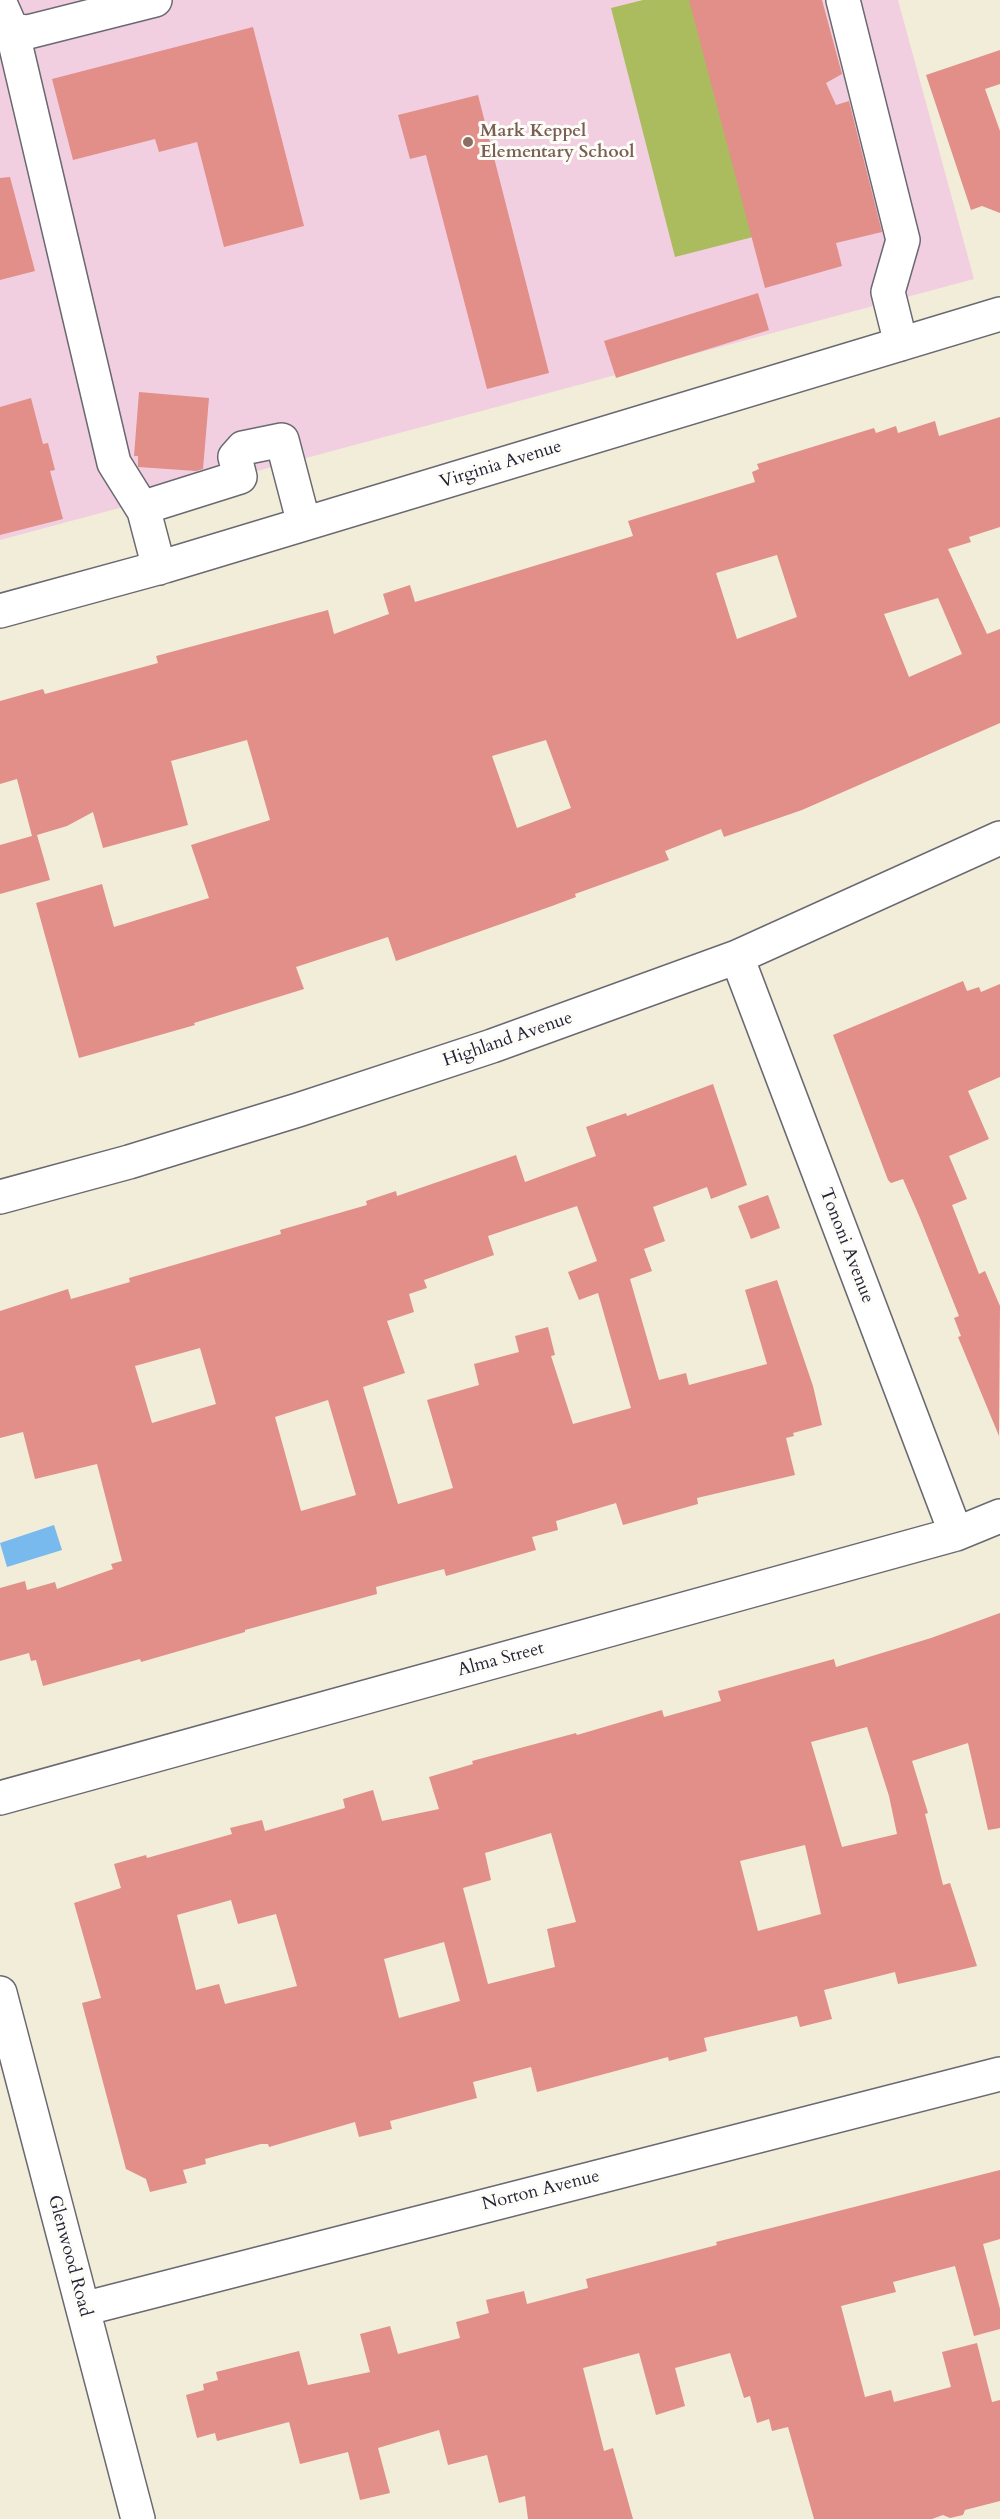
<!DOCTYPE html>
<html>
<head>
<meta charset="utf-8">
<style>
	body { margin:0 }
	canvas { display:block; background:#f1edd8 }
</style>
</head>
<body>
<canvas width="1000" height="2519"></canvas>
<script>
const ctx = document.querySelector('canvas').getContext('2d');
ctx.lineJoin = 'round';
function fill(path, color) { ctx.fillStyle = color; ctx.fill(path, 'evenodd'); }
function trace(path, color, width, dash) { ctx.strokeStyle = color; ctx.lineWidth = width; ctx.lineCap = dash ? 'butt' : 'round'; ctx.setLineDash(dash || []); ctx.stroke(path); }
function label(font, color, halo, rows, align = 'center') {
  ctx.font = font + ' Cardo,serif'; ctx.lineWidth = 6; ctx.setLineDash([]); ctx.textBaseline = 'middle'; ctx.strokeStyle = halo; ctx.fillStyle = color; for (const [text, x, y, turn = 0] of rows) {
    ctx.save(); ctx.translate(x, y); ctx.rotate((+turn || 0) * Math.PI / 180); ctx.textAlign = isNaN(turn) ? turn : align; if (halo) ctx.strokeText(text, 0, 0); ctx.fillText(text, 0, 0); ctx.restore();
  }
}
const built = new Path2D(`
	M0,0h898l76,279 -974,261z`);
const green = new Path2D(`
	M643,0h124l56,219 -148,38 -64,-249z`);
const water = new Path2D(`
	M54,1525l8,25 -55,17 -7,-24z`);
const building = new Path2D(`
	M689,0h133l20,74 -16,9 10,22 13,-4 33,131 -46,11 6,23 -77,22z
	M253,27l51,199 -80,21 -27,-105 -38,10 -4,-13 -82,21 -21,-81z
	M1000,50v34l-15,5 15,42v82l-18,-7 -11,4 -45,-135z
	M478,95l71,278 -62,16 -61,-234 -16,4 -12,-44z
	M10,177l25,94 -35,9v-102z
	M758,293l11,37 -153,48 -12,-37z
	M139,392l70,6 -6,71 -7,2 -58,-4v-11h-4z
	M31,398l12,46 5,-1 7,27 -5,1 13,48 -63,16v-128z
	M1000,417v110l-31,10 2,5 -23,7 39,85 13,-5v94l-198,87 -78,27 -3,-8 -56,22 4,9 -94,34 1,3 -24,9 -156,55 -8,-24 -92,30 8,22 -110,34 1,2 -116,33 -43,-155 66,-19 12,43 95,-29 -18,-53 79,-25 -23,-80 -76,21 17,64 -85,23 -10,-36 -26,14 -30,9 13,45 -50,14v-49l32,-9 -15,-57 -17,5v-83l43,-12 2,5 113,-31 -2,-7 172,-46 6,24 55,-20 -6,-20 27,-9 5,17 218,-66 -5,-15 127,-39 -3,-10 7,-3 -2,-5 117,-36 2,5 20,-7 2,7 37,-12 4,15zM777,555l20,62 -60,22 -21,-66zM938,598l24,56 -53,23 -25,-63zM546,740l25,68 -54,20 -25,-72z
	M963,981l4,10 12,-4 2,5 19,-8v93l-32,14 21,48 -40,17 18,43 -15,6 27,69 6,-3 15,35 -1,130 -41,-99 3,-1 -7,-18 5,-2 -39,-98 -17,-39 -12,4 -3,-3 -55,-145z
	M713,1084l34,101 -36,14 -4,-12 -54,20 12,34 -21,8 8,22 -22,8 29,101 27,-7 3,12 78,-21 -22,-74 32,-10 36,106 9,39 -29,8 1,3 -8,2 9,37 -98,23 1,6 -75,21 -7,-22 -60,18 2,9 -26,7 4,13 -90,26 -2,-7 -68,18 1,7 -132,36v2l-104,30 -1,-3 -97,27 -7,-26 -5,1 -2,-8 -29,8v-73l25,-7 2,9 28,-8 2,7 56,-20 -2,-5 11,-3 -25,-97 -62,15 -12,-47 -23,6v-127l68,-22 3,10 59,-17 -1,-4 152,-44 -1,-4 87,-25 -1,-4 30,-10 1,5 119,-41 9,27 71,-26 -10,-29 40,-14 1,3zM577,1206l20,55 -29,11 11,28 19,-7 33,115 -58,16 -22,-68 4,-1 -7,-28 -33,9 4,16 -45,12 5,21 -52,15 26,88 -55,16 -35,-117 42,-14 -18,-52 27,-9 -5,-18 18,-6 -3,-8 70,-25 -6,-19zM200,1348l16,56 -64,19 -17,-57zM328,1400l28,95 -55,16 -26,-94z
	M768,1195l12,33 -29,11 -13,-33z
	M1000,1613v215l-12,2 -20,-87 -56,18 16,52 -3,1 18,71 7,-2 27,83 -79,18 -3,-12 -71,18 8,29 -32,8 -3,-11 -93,22 3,13 -38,10 -1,-4 -131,35 -6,-25 -58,15 4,16 -87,23 2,8 -33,8 -4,-15 -86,25 -1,-3h-7l-56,15 1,5 -23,6 4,13 -37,9 -4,-13 -20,-10 -44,-166 19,-5 -27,-95 47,-15 -7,-24 32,-9 1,3 85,-24 -2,-6 32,-8 3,11 80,-23 -2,-9 30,-9 9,31 57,-12 -10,-32 44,-13 -1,-3 104,-28 1,2 85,-25 2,7 57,-16 -3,-10 116,-32 2,8 95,-29zM867,1727l22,69 8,38 -55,13 -31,-105zM551,1833l25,89 -29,7 8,38 -67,17 -25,-96 28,-8 -6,-27zM805,1845l16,69 -63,17 -18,-70zM231,1900l7,24 38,-10 21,72 -72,18 -6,-20 -23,6 -19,-75zM444,1942l16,59 -61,17 -15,-59z
	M1000,2170v69l-17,5 17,65v20l-26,7 -19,-70 -62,16 3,10 -55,14 24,91 26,-7 3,12 57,-15 -9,-35 35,-9 15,59 8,-2v101l-35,9 -2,5 -13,3 -7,-3 -11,4h-118l-26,-92 -16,4 -3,-12 -12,4 -7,-27 -6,2 -14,-45 -55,15 10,38 -29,9 -17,-62 -56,15 21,83 9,-3 20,71h-105l-3,-23 -26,7 -12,-48 -39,10 -9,-35 -61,18 12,45 -30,7 -12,-48 -48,12 -11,-42 -72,19 -2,-8 -18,5 -11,-43 18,-5 -1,-6 15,-4 -2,-8 83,-21 9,34 62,-13 -10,-38 30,-8 8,28 62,-16 -4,-16 33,-9 -3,-13 38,-9 3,13 61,-16 -2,-9 131,-34 -1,-3z`);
const minor = new Path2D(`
	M843,0l60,240 -15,52 13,52
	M0,3l12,27 16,2 127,-32
	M12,30l102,433 30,48
	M159,568l-15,-57 7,-6 89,-28 -5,-20 8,-9 39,-8 22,84
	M0,611l165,-45 835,-252
	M737,957l219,577
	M0,1197l129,-35 169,-52 194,-64 245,-89 263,-119
	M0,1798l956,-264 44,-18
	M0,1993l138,526
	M83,2309l917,-235`);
const markers = [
	[468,142,6,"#8d6e63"]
];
const educationNames = [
	["Mark Keppel",480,132],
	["Elementary School",480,153]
];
const streetNames = [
	["Virginia Avenue",501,465,-17],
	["Highland Avenue",508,1040,-19],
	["Tononi Avenue",846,1246,69],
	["Alma Street",501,1660,-15],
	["Norton Avenue",541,2191,-14],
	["Glenwood Road",69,2256,75]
];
fill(built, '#f2cfe0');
fill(green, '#abbc5f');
fill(water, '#78baed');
fill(building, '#e18f88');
trace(minor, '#6a6972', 36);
trace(minor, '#fff', 33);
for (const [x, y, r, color] of markers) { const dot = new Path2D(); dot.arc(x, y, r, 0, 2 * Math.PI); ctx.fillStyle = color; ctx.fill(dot); trace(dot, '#fdfcf7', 2); }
label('bold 18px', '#785e54', '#fdfcf7', educationNames, 'left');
label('18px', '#22223b', '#fdfcf7', streetNames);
</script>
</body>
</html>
